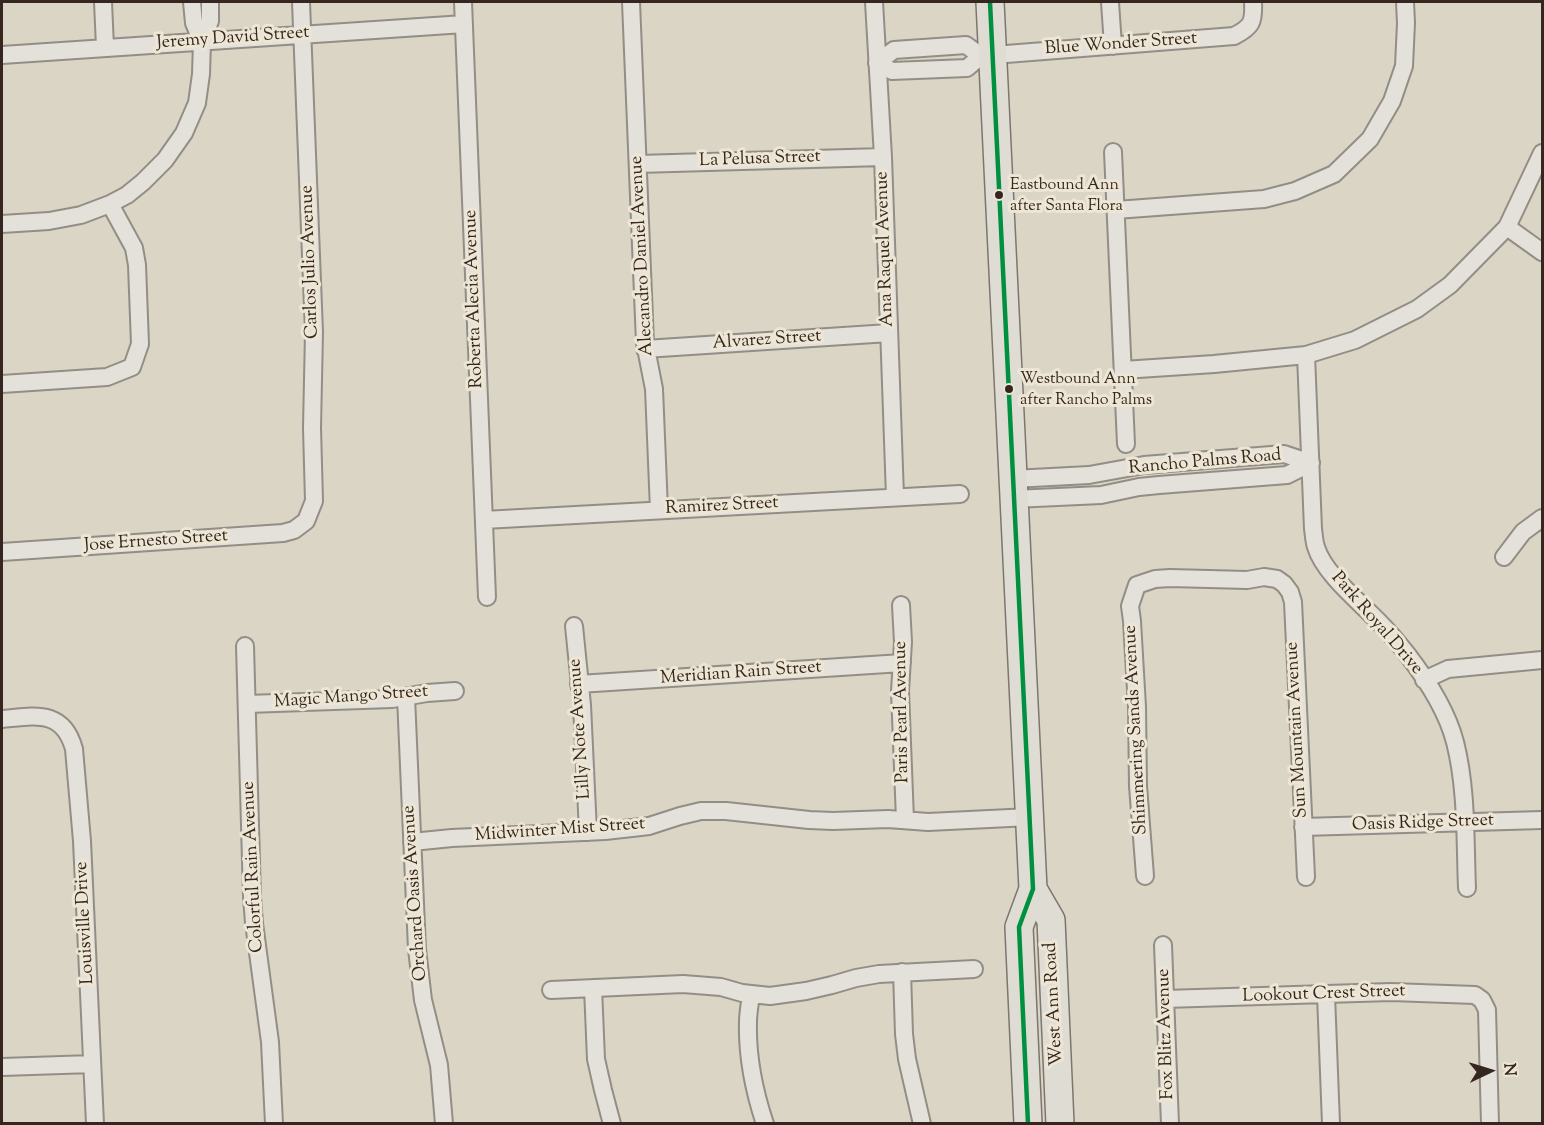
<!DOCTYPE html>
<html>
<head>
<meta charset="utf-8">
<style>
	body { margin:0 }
	#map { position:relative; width:1544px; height:1125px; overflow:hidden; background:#dbd5c6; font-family:"Sorts Mill Goudy",serif }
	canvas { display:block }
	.frame { position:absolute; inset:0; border:3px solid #35271f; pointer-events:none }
	.north { position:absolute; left:1460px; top:1041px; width:60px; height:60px; -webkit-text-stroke:4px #ede6d5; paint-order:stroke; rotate:86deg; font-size:16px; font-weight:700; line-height:24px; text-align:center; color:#35271f }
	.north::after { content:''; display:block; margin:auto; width:21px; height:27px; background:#35271f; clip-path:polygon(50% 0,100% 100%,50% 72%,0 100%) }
</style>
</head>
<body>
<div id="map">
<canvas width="1544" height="1125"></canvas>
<div class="frame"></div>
<div class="north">N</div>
</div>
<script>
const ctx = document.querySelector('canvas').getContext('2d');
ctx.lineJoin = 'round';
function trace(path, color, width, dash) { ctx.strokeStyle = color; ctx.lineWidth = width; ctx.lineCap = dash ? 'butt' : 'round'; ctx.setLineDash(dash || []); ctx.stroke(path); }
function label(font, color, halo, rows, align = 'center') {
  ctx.font = font + ' "Sorts Mill Goudy",serif'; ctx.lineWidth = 6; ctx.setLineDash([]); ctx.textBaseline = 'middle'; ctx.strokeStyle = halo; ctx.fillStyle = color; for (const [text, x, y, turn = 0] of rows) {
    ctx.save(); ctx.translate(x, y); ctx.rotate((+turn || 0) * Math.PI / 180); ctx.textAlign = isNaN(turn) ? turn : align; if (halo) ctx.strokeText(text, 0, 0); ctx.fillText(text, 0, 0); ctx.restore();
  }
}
const minor = new Path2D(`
	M103,2l2,45
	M192,2l2,21 8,19
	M463,2l24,595
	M631,2l14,341 9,46 5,121
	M874,2l9,155 12,340
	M1110,2l3,44
	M2,55l462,-31
	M981,56l-14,12 -75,3 -15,-8 17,-13 72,-5 15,11 253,-20c18,-9 20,-14 19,-34
	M1113,152l13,292
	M638,164l245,-7
	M1116,210l148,-11 31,-8 39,-17 36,-35 22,-38 12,-35 2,-43 -1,-21
	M2,224l47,-3 32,-6 29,-11 17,-9 16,-13 22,-22 19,-27 13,-30 4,-29 1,-32 8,-21v-19
	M1507,227l35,25
	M645,349l244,-16
	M1306,355l7,174c1,6 1,12 3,18 8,27 45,56 64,76 10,10 19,21 27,31 20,26 40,57 48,88 12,47 10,98 12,146
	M1123,370l91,-6 92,-9 49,-15 62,-31 33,-24 57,-58 35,-74
	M2,384l105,-7 25,-10 8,-23 -3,-79 -3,-17 -24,-44
	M1013,479l76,-4 55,-10 140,-11 27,9
	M1014,499l87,-4 38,-8 20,-2 128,-10 24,-12
	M484,520l476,-26
	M2,552l281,-19 11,-3 12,-9 8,-20 -2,-73 2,-96 -13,-330
	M1504,557l19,-25 19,-14
	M901,605l2,37 -3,49 5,129
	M574,626l8,79 6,127
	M245,646l7,251 2,26 16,119 4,82
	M1424,680l24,-11 94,-9
	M579,684l323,-21
	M406,697l11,252 6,51 16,65 5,59
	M247,704l145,-5 35,-6 28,-2
	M2,719c33,-3 61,-10 72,30l8,92 13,283
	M1303,827l239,-7
	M412,842l40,-4 153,-7 27,-3 17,-2 31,-10 21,-5h25l83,9 24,1 55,-2 40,3 102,-5
	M1145,876l-7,-90 -1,-79 -5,-86 -2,-15 7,-21 18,-6 15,-1 77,2 17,-3 13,2 7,5 6,8 3,10 13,275
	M1163,945l7,179
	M902,972l2,62 3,25 15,65
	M593,988l3,71 7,31 9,34
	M551,990l132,-6 38,3 21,6 28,3 36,-5 26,-6 24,-7 23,-4 95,-5
	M751,994c-1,9 -3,19 -3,28 -1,34 6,69 17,102
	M1326,995l5,129
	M1165,999l226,-7 84,3 7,5 5,10 3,114
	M2,1067l90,-3`);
const primary = new Path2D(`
	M990,2l43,887 -14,38 9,197
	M1033,889l18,31 9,204`);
const bus1 = new Path2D(`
	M990,2l43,887 -14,38 9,197`);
const markers = [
	[999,195,5,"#35271f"],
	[1009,389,5,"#35271f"]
];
const busNames = [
	["Eastbound Ann",1010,186],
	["after Santa Flora",1010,207],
	["Westbound Ann",1020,380],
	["after Rancho Palms",1020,401]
];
const streetNames = [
	["Jeremy David Street",233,39,-4],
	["Blue Wonder Street",1121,45,-4],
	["La Pelusa Street",760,160,-2],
	["Ana Raquel Avenue",886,249,-92],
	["Alecandro Daniel Avenue",643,256,-93],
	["Carlos Julio Avenue",311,262,-92],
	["Roberta Alecia Avenue",475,299,-92],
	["Alvarez Street",767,341,-4],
	["Rancho Palms Road",1205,463,-5],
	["Ramirez Street",722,507,-3],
	["Jose Ernesto Street",156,542,-4],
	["Park Royal Drive",1376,624,49],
	["Meridian Rain Street",741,674,-4],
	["Magic Mango Street",351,698,-4],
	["Paris Pearl Avenue",903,712,-91],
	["Lilly Note Avenue",581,729,-94],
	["Shimmering Sands Avenue",1137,730,-93],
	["Sun Mountain Avenue",1298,730,-93],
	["Oasis Ridge Street",1423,824,-2],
	["Midwinter Mist Street",560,831,-4],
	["Colorful Rain Avenue",254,867,-93],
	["Orchard Oasis Avenue",416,893,-94],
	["Louisville Drive",86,923,-93],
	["Lookout Crest Street",1324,995,-2],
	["West Ann Road",1055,1004,-93],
	["Fox Blitz Avenue",1167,1034,-92]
];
trace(minor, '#938e85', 20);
trace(primary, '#7c766e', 30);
trace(minor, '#e4e1da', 16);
trace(primary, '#dfdcd3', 27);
trace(bus1, '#009140', 4.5);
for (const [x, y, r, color] of markers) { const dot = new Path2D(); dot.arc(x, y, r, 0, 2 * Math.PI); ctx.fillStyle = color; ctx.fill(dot); trace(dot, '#ede6d5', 2); }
label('16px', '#35271f', '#ede6d5', busNames, 'left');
label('18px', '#35271f', '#ede6d5', streetNames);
</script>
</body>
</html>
